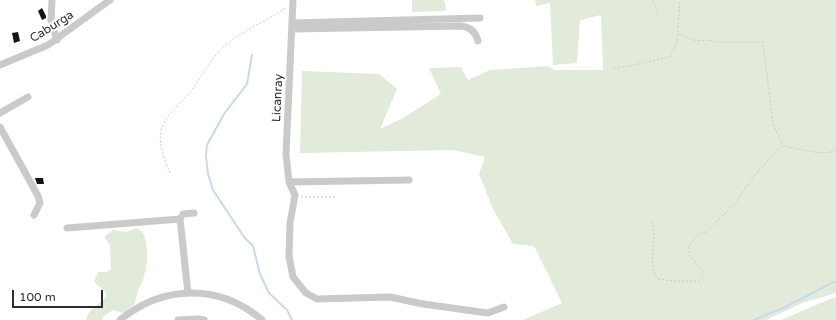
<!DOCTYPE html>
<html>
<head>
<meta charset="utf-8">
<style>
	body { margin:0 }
	#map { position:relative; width:836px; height:320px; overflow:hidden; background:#fff; font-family:"Varela Round",sans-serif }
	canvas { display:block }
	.scale { position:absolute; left:12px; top:290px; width:91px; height:18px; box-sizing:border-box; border:2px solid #2d2d2d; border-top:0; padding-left:5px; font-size:12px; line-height:14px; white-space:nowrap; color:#2d2d2d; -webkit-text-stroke:3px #fff; paint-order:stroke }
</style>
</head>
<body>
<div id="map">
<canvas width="836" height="320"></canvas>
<div class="scale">100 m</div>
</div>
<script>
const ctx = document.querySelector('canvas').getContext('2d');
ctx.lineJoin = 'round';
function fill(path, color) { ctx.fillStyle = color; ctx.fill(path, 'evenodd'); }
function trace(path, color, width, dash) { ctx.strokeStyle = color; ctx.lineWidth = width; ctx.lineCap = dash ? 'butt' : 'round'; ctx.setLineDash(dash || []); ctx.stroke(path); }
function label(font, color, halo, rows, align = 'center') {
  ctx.font = font + ' "Varela Round",sans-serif'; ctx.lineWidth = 4; ctx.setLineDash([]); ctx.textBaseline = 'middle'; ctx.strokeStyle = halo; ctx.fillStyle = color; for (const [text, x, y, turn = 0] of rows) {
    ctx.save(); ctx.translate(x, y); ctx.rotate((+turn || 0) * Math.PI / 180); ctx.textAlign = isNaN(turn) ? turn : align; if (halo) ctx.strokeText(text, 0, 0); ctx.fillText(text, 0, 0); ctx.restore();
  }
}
const green = new Path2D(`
	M412,0h31l2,2 1,9 -34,1z
	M535,0h301v293l-34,10 -36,17h-243l39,-17 -28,-57 -21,-2 -20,-35 -14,-35 6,-17 -32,-7 -153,3 2,-82 77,3 18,15 -17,40 23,-11 38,-24 -12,-26 32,-1 7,13 22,-10 59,-4 5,4h49l-2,-55 -21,5 -3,43 -24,2 -3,-62 -14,3z
	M136,228c15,4 12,37 8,49 -1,5 -5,9 -6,14 -2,4 -2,9 -3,12 -3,5 -8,7 -12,10l-10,-3 -9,6 -2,4h-15l-1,-3 6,-8 11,-9 3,-4 -1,-5 -8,-6 -3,-4 4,-9h9l4,-3 -1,-24 -6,-8 9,-7 14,2z
	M836,297v23h-55l49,-21z`);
const stream = new Path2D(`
	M252,55l-5,29 -23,30 -17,31 -1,11 2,18 5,16 31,47 9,9 7,28 9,19 18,17 5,10
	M754,320l29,-12 53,-27`);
const building = new Path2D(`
	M42,8l4,8v2l-4,2 -4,-9z
	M18,32l2,9 -6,2 -2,-10z
	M35,178h8l1,6h-7z`);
const path = new Path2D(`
	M653,0l5,14
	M614,69l56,-12 7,-15 3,-42
	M783,146c14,2 41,11 53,4
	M170,173c-5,-13 -12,-28 -9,-41 3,-17 18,-26 28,-39 13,-15 21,-35 37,-48 18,-16 40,-23 59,-37
	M301,197h36
	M652,221c0,5 2,9 2,13 0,14 -5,32 3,45l17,2h25l4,-4v-6l-13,-15 -2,-7 1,-4 9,-10 10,-4 15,-16 13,-12 12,-19 24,-29 11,-10 -10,-21 -10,-82h-44l-11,-2 -11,1 -19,-7`);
const minor = new Path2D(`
	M52,0l-1,21 6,19
	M293,0l-7,154 3,28 6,13 -5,28 -1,33 4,21 13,16 11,6 73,-2 33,7 65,9 16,-6
	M292,23l188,-5
	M292,29l169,-3c9,1 15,6 17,15
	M0,65l48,-20 62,-45
	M0,113l28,-16
	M0,127l38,69 2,7 -6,12
	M289,182l120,-2
	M67,228l113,-9
	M188,293l-8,-74 3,-5 11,-1
	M120,320c43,-35 99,-37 142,0
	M178,320l21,-1 5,1`);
const streetNames = [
	["Caburga",52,27,-32],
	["Licanray",278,98,-87]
];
fill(green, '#e2ebda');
trace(stream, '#c6daec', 2);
fill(building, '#141414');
trace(path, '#cacaca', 1, [2, 2]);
trace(minor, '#cacaca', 7);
label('12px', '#2d2d2d', '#fff', streetNames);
</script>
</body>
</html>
